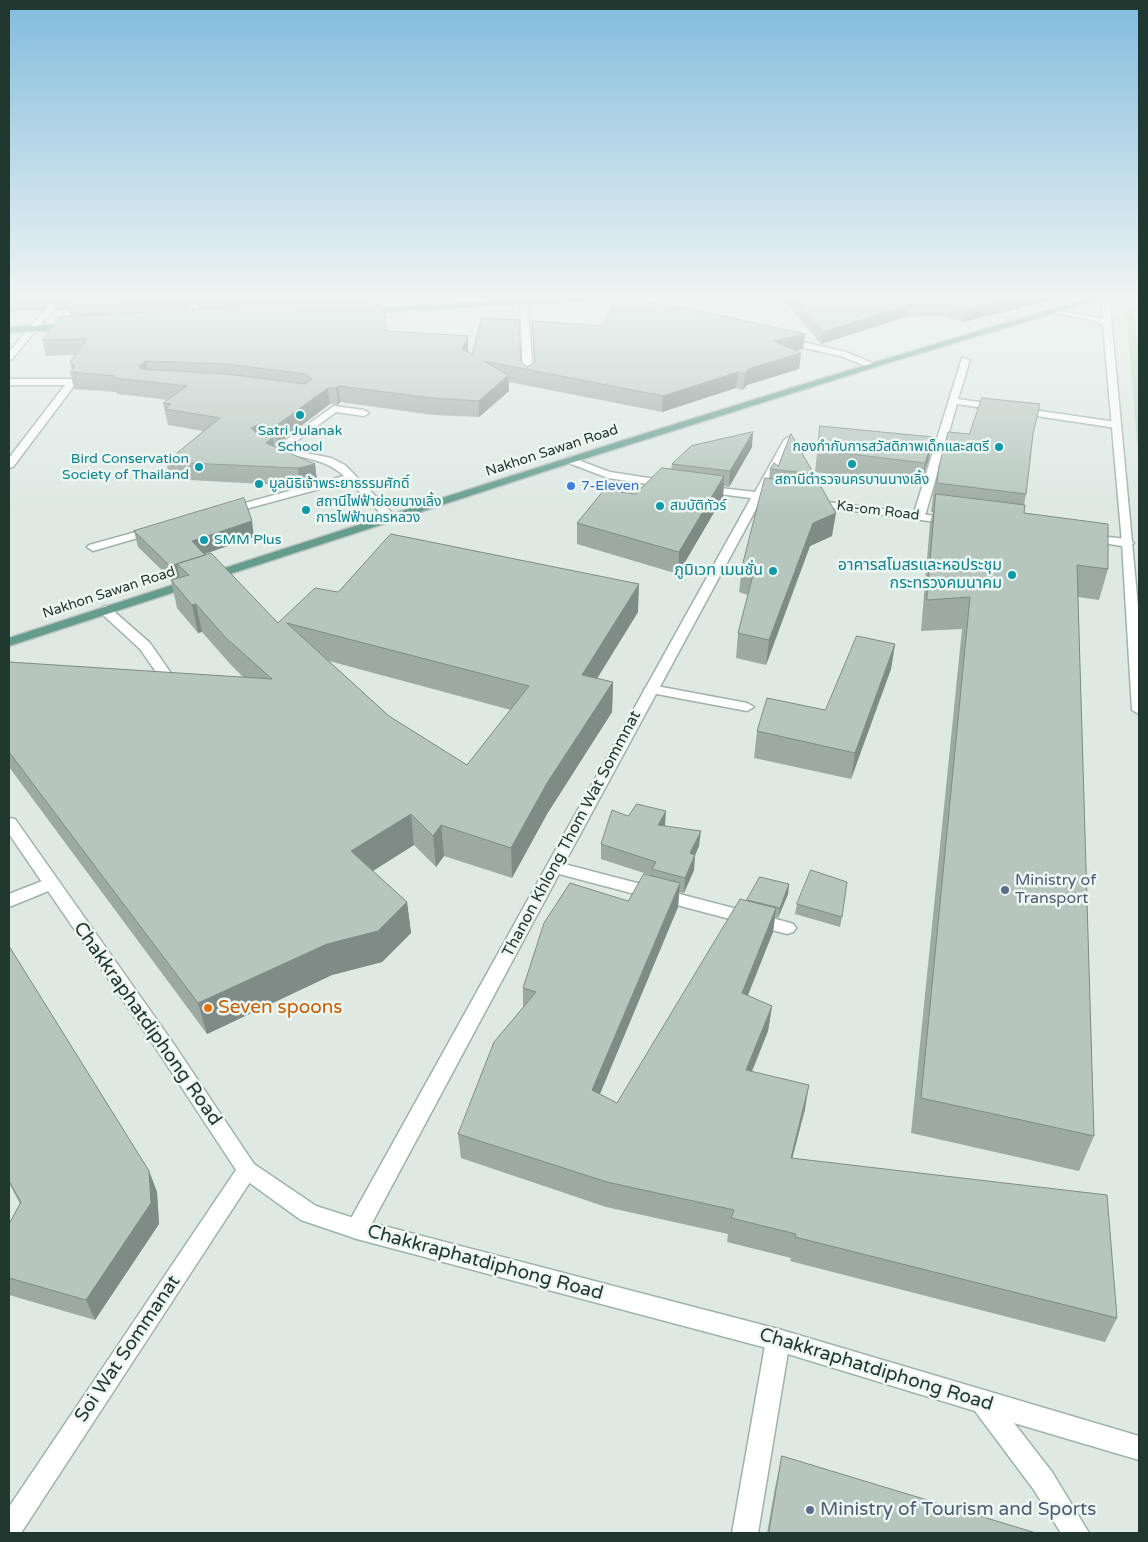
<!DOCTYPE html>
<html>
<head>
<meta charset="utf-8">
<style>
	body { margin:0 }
	#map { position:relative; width:1148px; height:1542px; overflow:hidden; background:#dee9e4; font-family:"Varela Round",sans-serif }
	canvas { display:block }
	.frame { position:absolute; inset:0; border:10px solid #203830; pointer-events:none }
</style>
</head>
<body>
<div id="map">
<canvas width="1148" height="1542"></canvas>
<div class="frame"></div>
</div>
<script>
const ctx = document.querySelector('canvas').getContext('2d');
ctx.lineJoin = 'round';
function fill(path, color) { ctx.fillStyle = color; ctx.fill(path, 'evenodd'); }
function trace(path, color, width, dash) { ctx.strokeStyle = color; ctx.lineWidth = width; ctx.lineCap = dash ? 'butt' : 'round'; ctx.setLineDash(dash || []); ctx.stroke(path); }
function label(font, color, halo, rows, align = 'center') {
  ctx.font = font + ' "Varela Round","Noto Sans Thai",sans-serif'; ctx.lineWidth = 5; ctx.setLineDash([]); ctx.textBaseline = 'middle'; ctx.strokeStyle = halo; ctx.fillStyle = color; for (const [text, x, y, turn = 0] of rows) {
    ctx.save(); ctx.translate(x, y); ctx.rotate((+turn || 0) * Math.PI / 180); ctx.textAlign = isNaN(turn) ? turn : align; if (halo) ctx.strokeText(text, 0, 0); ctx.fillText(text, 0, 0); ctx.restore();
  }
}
const green = new Path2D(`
	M1126,308h8l5,46v112z`);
const lane = new Path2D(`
	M524,300l4,2 5,76 -5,3 -5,-3 -3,-76z
	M785,338l61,14 31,13 -5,3 -32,-12 -58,-13v-4z
	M962,358l8,2 -12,39 158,23 5,3 -5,3 -159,-24 -32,112 -2,2h-8l-2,-2z
	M9,379h63l5,3 -64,85 -4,1v-10l56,-73h-56z
	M651,685l96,18 7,4 -7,4 -101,-19 -2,-3z
	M50,878l6,2 2,4 -2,4 -47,19v-13z`);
const street = new Path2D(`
	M334,406l30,4 5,3 -5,3 -28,-4 -50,37 45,9 14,7 51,52v4h-8l-39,-40 -118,32h-8v-4l121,-33c-19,-19 -52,-20 -77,-25l-5,-3 5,-3 9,2z
	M789,437l5,3 -29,53 8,4 -6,3h-6l-197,364 223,58 6,2 3,4 -3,4 -6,2 -228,-60 -194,362 -8,3 -8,-3 -3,-7 3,-7 402,-724 -48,-6 -5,-3 5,-3 52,6 29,-52z
	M570,457l40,15 58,9 5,3 -5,3 -60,-9 -42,-16 -1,-2z
	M812,500l139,18 6,3 -6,3 -143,-19v-4z
	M154,527l6,3 -2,2 -65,19 -6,-4 2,-2z
	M1088,535l40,4 6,4 -6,4 -44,-7 -2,-2z
	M105,606l4,1 41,36 25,36 -2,3h-10l-23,-33 -39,-36 -2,-3z
	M247,1161l7,3 3,6 -3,6 -233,357h-12v-26l231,-343z
	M778,1329l8,3 4,8 -32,193h-26l34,-193 4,-8z`);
const secondary = new Path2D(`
	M57,296h8l-53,63 -3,1v-8z
	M1101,296h8l30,321v97l-7,-4 -10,-167 -19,-218 -12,-5 -45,-8 4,-3 53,10z
	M9,818l6,1 156,221 83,124 62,42 41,13 421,110 361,107v24l-125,-37 38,49 37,61h-28l-27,-43 -59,-79 -197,-60 -421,-112 -56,-19 -61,-44 -83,-126 -148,-216z`);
const primary = new Path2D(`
	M581,296h48l-4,2 -261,15 -4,-2 4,-2z
	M1098,296h13l-220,66 -333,105 -549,179v-8c362,-117 724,-236 1089,-342z
	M71,324l3,1v4l-65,4v-6z`);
const wall = new Path2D(`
	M9,296h189l-9,14 8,-1 -1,-9 2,-4h175v3l10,12 4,20 81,5v16l4,2 49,8 6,5 7,-5 -2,-41 70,5 203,8 -2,15 -7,2 5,2 -2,16 -52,16 -4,5 -7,-2 -74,24 -153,-30v9l-30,26 -46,-2 -93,-13 -2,3 -8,-1 -53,40h-3v2l41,18 2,17 -17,5 -130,-7 -4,-17 37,-31 -35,-6 -5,-22 6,-3 -52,-6 -1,-2 -42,-3 -4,-17 2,-2 -2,-8 5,-7 -29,1 -4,-16 28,-24 -1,-5h-14l-3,-11 -10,11h-28z
	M780,296h279l-1,3 -95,23 -24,-7 -33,2 -85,27z
	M820,426l113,11 -4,22 -9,27 -105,-14z
	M969,434l64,1 -7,59 -2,11v8l84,56 -9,31 -21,-3 16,539 -15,35 -168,-38 51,-504 -41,2 9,-108 3,-11h-2l2,-17 6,-29z
	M752,447l-23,40 -5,-1 -1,11 -45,77 -101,-30v-21l58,-29 36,-24 1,-6z
	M778,466l36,8 -1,10 19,52 -22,10 -44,119 -30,-7 2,-25 10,-38 -9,-3 3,-24 27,-89 1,-10z
	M134,531l120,6 -50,17 74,69 60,-31 300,20 -41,67 16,3 -1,30 -65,102 -35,64 -68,-22 -8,11 -22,-22 -41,26 34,31 4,31 -29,29 -50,13 -125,59 -198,-267v-105l235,16 -13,-13 -29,-33 -4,1 -21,-25 -6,-28h1l-34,-33zM329,661l182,49 -44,55 -78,-49z
	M895,644l-4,25 -40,110 -97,-21 3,-27 68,-21z
	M628,816l37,10 34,20 -4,9 -1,15 -10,23 -5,-1 -1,15 -78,187 17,9 130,-203 42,-16 -1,10 -10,24 -3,-1 -2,15 -26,64 25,10 -4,25 -16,41 53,37 -13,49 325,160 -12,24 -315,-81 1,-3 -64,-16 1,-8 -122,-27 -145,-49 -3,-24 65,-127v-19l105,-87 22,-26 -49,-16v-15z
	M797,904l45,13 -2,10 -45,-13z
	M9,946l140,225 8,21 2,32 -64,96 -86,-25v-71l11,-20 -11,-21z
	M782,1456l254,77h-269l8,-45z`);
const shadedWall = new Path2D(`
	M38,296h17h-4l1,4 -10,11z
	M186,296h12l-13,20 -2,-15z
	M1024,296h35l-1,3 -95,23 3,-12z
	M9,297h1l4,14 -5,2z
	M908,305l-2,12 -85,27 2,-12z
	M805,334l-2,15 -31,8 2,-16z
	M468,336v15l-5,14 -1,-16z
	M801,353l-2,16 -52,16 -4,5 2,-16 3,-5z
	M146,361l3,16 -6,4 -4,-15z
	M738,372l-2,16 -74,24 1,-16z
	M508,375l1,16 -30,26v-16z
	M338,386l2,16 -2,3 -2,-17z
	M328,388l2,16 -53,40 -3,-17z
	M259,424l2,17 -10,-13z
	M753,432l-1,15 -23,40 1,-16z
	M273,437l3,17 -10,-11z
	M933,437l-4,22 -9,27 5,-23z
	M315,464l2,17 -17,5 -2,-18z
	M724,476l-1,21 -45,77 1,-22z
	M836,513l-4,23 -22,10 -44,119 3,-25 44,-117z
	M252,521l2,16 -58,20 -4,-16z
	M177,564l3,17 -6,2 -4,-17z
	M639,584l-1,28 -57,92 1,-29z
	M196,604l6,28 -4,1 -6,-28z
	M895,644l-4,25 -40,110 4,-26z
	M613,682l-1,30 -65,102 -35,64 -1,-30 36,-65z
	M666,811l-1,15 -7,14v-15z
	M411,814l3,31 -59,37 -4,-31z
	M441,825l3,31 -8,11 -3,-31z
	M701,831l-2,15 -10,23 1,-16z
	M695,855l-1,15 -10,23 1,-15z
	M680,883l-2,24 -87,208 1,-25z
	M789,884l-1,10 -10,24 2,-10z
	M407,902l4,31 -29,29 -50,13 -125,59 -9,-31z
	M776,908l-3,24 -34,86 3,-25z
	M772,1006l-4,25 -26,64 4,-25z
	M809,1085l-4,24 -19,74 5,-25z
	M149,1171l8,21 2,32 -64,96 -9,-20z`);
const building = new Path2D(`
	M9,296h29l-29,1z
	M76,296h110l-3,5 -115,6z
	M198,296h73l-75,4z
	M791,296h233l-58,14 -24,-6 -34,1 -85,27z
	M617,298l79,12 109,24 -31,7 27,12 -53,16 -3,5 -7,-2 -75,24 -179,-35 24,14 -29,26 -47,-3 -94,-12 -2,2h-8l-54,39 -15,-3 -8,4 6,6 16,3 -7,6 49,21 -17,4 -132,-6 54,-44 -55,-9 6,-5 -8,-1 24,-17 -74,-8 2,-2 -45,-4 5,-6 -5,-4 17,-23 -45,1 18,-23 322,-18v12l3,1 1,19 82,5 -6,13 10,5 10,-36 37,2 2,42 6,5 8,-5 -3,-41 70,5zM146,361l81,3 78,10 7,5 -7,5 -78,-10 -86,-5 -2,-3z
	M982,398l58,6 -7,30 -7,60 -89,-11 2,-17 9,-34 21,2z
	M820,426l113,11 -8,26 -107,-13z
	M753,432l-23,39 -58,-7 19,-18z
	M791,434l23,40 -44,-5 4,-6 4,3z
	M662,468l62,8 -45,76 -102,-29 27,-33 31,4z
	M765,478l55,7 16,28 -23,10 -44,117 -31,-7 16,-62 -12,-3z
	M936,494l89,11 -1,8 84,11v45l-31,-4 17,571 -173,-38 49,-501 -43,3z
	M244,498l8,23 -60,20 13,14 -35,11 -36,-35z
	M391,534l248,50 -57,91 31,7 -66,101 -36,65 -70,-23 -8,11 -22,-22 -60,37 56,51 -29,29 -51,13 -129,59 -189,-251v-90l263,17 -47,-42 -29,-33 -4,1 -21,-25 18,-5 -12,-11 34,-11 67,70 37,-35 23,4zM287,623l242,63 -62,79 -78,-49z
	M857,636l38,8 -40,109 -98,-22 10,-33 58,12z
	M637,804l29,7 -8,14 43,6 -11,22 5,2 -10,23 -33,-9 4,-7 -55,-18 11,-34 16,6z
	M811,870l36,12 -5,35 -45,-13z
	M644,874l36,9 -88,207 25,13 123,-204 36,9 -34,85 30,13 -26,64 63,15 -18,73 316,37 10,123 -322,-81 1,-3 -65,-16 3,-8 -127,-28 -149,-48 36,-92 42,-50 -13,-4 21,-65 26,-40 58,18z
	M760,877l29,7 -9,24 -33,-8z
	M9,946l140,225 2,32 -65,97 -77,-22v-54l12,-22 -12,-21z
	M782,1456l254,77h-267z`);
const markers = [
	[300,415,5,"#0f9aa8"],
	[999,447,5,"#0f9aa8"],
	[852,464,5,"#0f9aa8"],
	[199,467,5,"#0f9aa8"],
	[259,484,5,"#0f9aa8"],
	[571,486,5,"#3f7fe0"],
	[660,506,5,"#0f9aa8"],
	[306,510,5,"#0f9aa8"],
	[204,540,5,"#0f9aa8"],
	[773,571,5,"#0f9aa8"],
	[1012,575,5,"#0f9aa8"],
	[1005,890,5,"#5c6f8a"],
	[208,1008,5,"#e8710a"],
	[810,1510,5,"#5c6f8a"]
];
const farCulturenames = [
	["Satri Julanak",300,431,"center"],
	["School",300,447,"center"],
	["กองกำกับการสวัสดิภาพเด็กและสตรี",989,447,"right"],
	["Bird Conservation",189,459,"right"],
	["Society of Thailand",189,475,"right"],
	["สถานีตำรวจนครบานนางเลิ้ง",852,480,"center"],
	["มูลนิธิเจ้าพระยาธรรมศักดิ์",269,484],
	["สถานีไฟฟ้าย่อยนางเลิ้ง",316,502],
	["การไฟฟ้านครหลวง",316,518],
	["สมบัติทัวร์",670,506],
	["SMM Plus",214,540]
];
const farStreetnames = [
	["Nakhon Sawan Road",552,451,-18],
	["Ka-om Road",878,511,7],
	["Nakhon Sawan Road",109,593,-18]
];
const farShopnames = [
	["7-Eleven",581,486]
];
const cultureNames = [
	["อาคารสโมสรและหอประชุม",1002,566],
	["กระทรวงคมนาคม",1002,584],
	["ภูมิเวท เมนชั่น",763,571]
];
const streetNames = [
	["Thanon Khlong Thom Wat Sommnat",572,834,-62]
];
const serviceNames = [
	["Ministry of",1015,881],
	["Transport",1015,899]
];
const nearFoodnames = [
	["Seven spoons",218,1008]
];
const nearStreetnames = [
	["Chakkraphatdiphong Road",147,1024,55],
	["Chakkraphatdiphong Road",485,1263,15],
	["Soi Wat Sommanat",128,1349,-56],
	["Chakkraphatdiphong Road",876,1370,17]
];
const nearServicenames = [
	["Ministry of Tourism and Sports",820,1510]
];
fill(green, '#b7dabf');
trace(lane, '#a1b0aa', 3);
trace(street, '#a1b0aa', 3);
trace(secondary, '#9eb4ab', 3);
trace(primary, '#bcc3c1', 3);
fill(lane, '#fff');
fill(street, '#fff');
fill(secondary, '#fff');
fill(primary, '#649d8c');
fill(wall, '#9daaa4');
fill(shadedWall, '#7f8b86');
fill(building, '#b6c6bf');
trace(building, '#7f8b86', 1);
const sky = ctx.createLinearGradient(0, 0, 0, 512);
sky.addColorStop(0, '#81bbdd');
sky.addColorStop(0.58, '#f0f5f3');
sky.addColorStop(1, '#f0f5f300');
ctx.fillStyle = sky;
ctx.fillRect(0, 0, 1148, 512);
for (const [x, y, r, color] of markers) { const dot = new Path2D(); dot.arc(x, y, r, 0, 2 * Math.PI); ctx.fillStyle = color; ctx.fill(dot); trace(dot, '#eef6f2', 2); }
label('14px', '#0d838f', '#eef6f2', farCulturenames, 'left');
label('14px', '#203830', '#eef6f2', farStreetnames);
label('14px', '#366cbe', '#eef6f2', farShopnames, 'left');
label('16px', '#0d838f', '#eef6f2', cultureNames, 'right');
label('16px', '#203830', '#eef6f2', streetNames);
label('16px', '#4e5e75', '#eef6f2', serviceNames, 'left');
label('19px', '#c56008', '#eef6f2', nearFoodnames, 'left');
label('19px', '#203830', '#eef6f2', nearStreetnames);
label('19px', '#4e5e75', '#eef6f2', nearServicenames, 'left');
</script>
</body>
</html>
